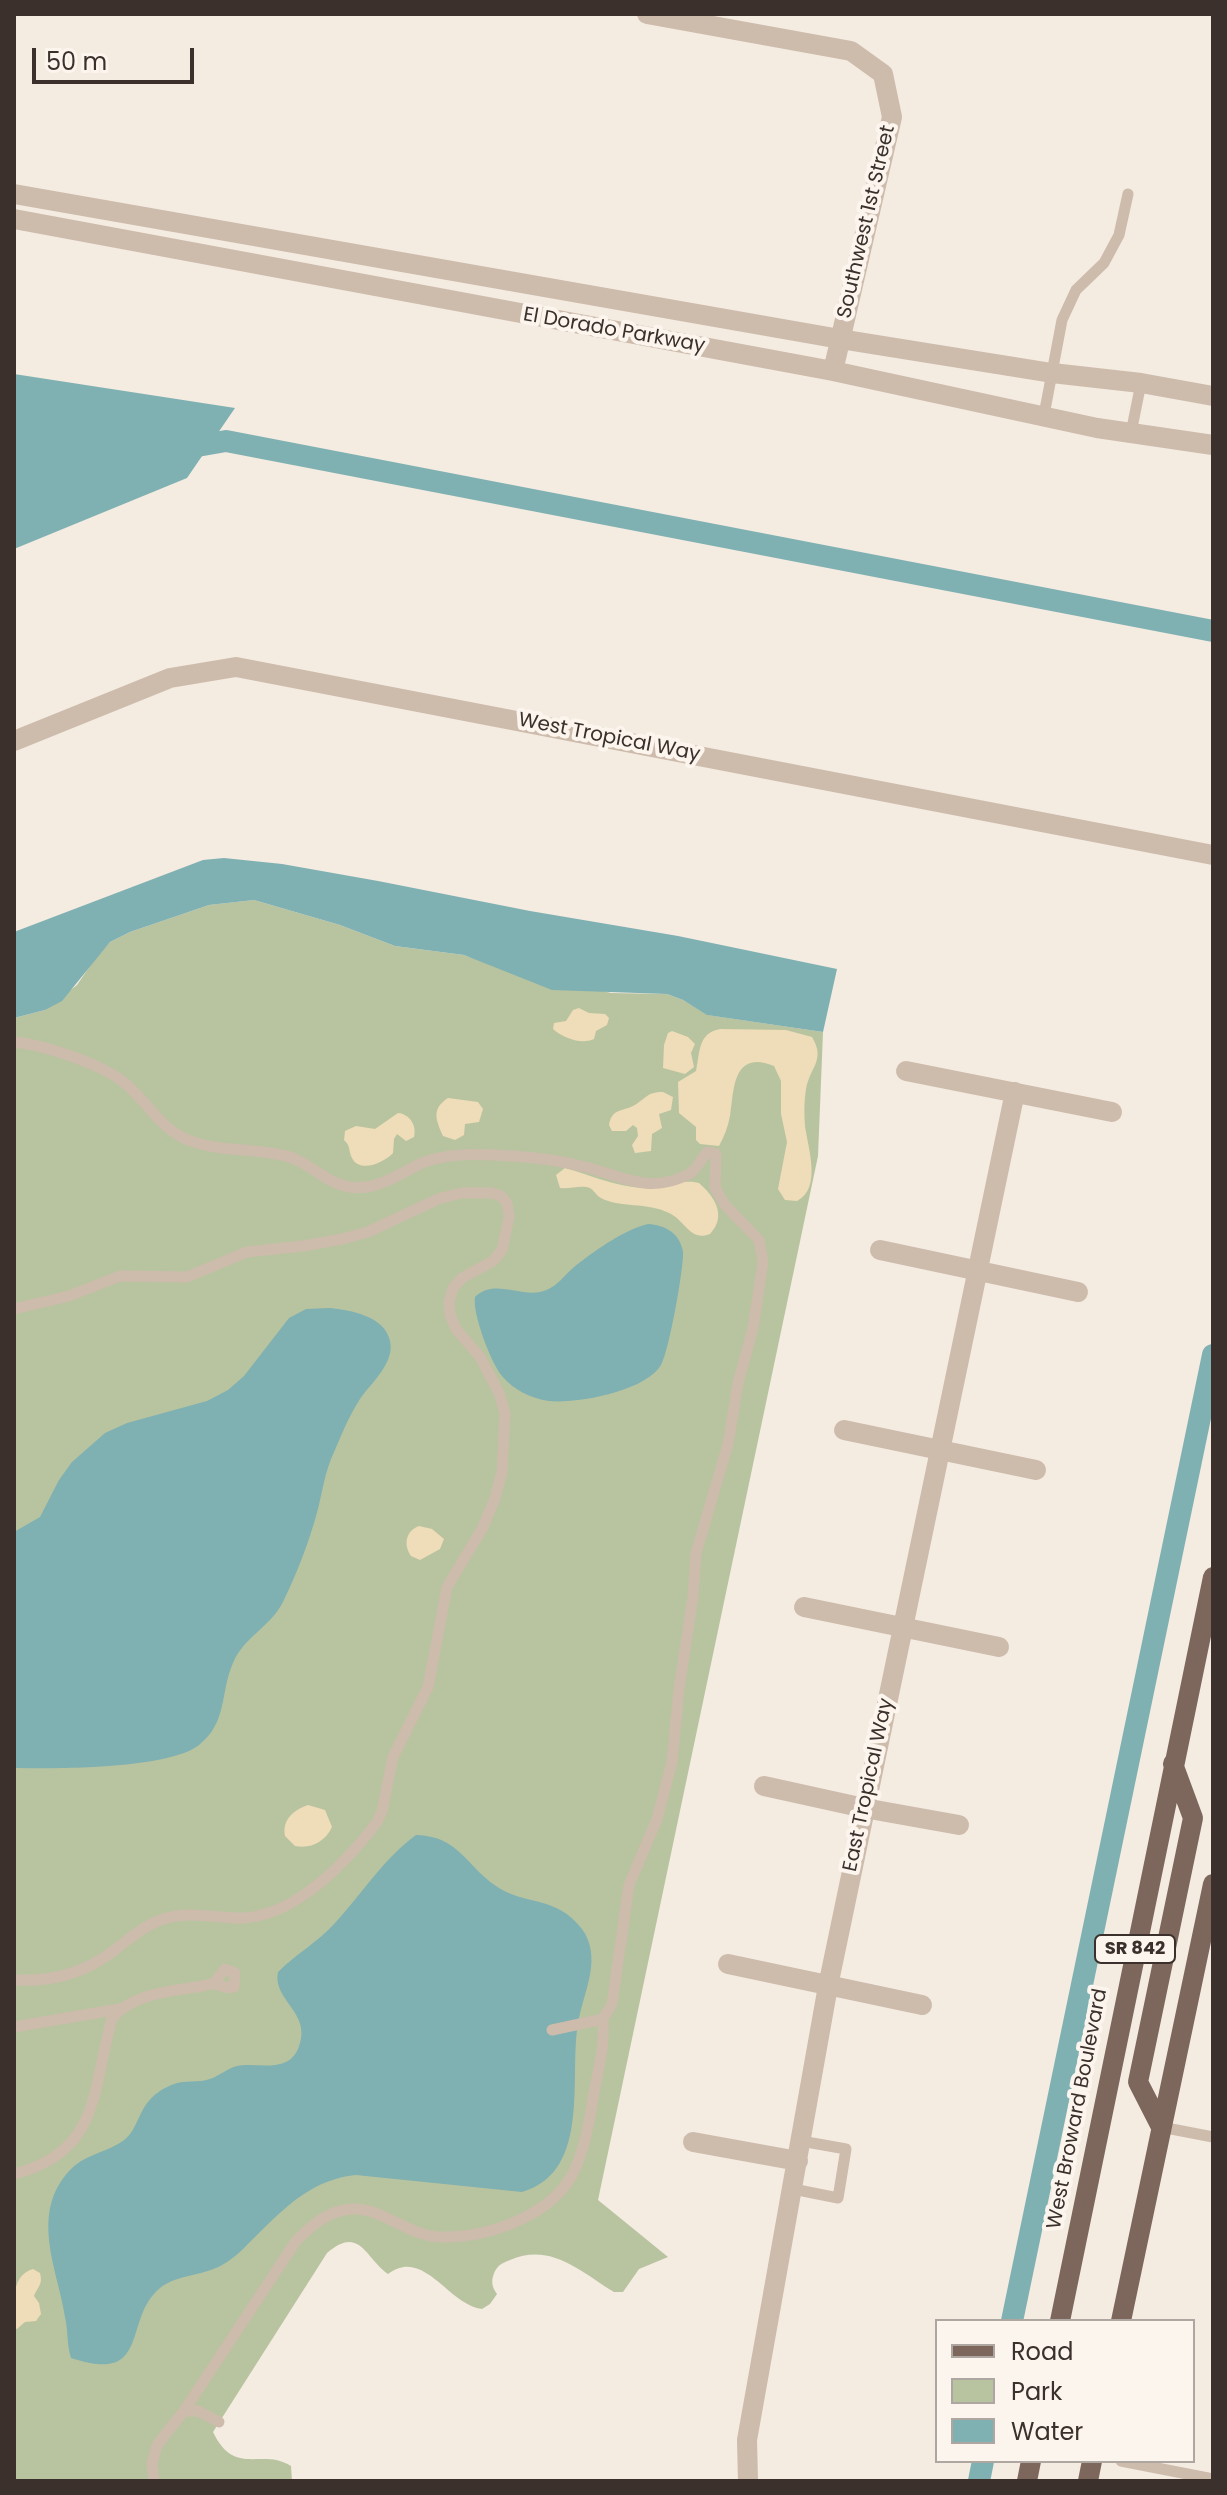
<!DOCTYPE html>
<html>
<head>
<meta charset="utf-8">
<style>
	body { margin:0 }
	#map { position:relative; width:1227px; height:2495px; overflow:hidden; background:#f4ebe1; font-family:Poppins,sans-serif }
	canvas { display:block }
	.frame { position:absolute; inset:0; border:16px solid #3b302b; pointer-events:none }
	.legend { position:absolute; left:935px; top:2319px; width:260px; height:144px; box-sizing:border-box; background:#fbf5ee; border:2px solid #aea6a0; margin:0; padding:10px 14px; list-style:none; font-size:24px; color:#3b302b }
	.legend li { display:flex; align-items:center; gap:16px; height:40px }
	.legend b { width:40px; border:2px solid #aea6a0 }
	.scale { position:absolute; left:32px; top:48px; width:162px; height:36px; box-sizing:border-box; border:4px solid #3b302b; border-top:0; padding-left:10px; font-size:24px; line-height:28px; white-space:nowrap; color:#3b302b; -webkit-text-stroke:6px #fbf5ee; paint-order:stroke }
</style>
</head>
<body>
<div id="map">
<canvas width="1227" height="2495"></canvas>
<div class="frame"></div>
<ul class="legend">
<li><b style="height:10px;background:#7d675c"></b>Road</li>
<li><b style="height:22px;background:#b8c4a0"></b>Park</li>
<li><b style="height:22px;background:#7fb0b2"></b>Water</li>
</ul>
<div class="scale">50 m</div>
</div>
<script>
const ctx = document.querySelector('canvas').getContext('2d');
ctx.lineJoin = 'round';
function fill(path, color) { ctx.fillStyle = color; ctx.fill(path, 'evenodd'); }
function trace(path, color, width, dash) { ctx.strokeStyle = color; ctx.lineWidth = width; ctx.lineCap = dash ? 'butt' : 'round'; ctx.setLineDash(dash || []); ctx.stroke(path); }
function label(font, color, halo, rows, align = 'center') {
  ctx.font = font + ' Poppins,sans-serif'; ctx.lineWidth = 8; ctx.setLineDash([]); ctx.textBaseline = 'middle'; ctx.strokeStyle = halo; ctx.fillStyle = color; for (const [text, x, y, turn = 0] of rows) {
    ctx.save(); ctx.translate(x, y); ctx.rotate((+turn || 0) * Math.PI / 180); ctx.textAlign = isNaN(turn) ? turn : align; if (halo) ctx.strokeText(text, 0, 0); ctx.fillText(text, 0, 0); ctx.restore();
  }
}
const green = new Path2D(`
	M254,900l86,25 55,21 69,9 32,11 115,27 56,1 16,6 25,15 115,17 -5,124 -220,1044 70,57 -29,12 -16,23h-9c-33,-20 -63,-50 -104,-32 -7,3 -11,4 -15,11 -4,9 -4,15 2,23l-7,10 -8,5c-34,-4 -58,-62 -94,-35 -23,-16 -28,-49 -61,-21l-114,179c22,46 49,15 78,34l1,15h-278v-1463l31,-8 32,-25 19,-28 14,-15 20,-10 79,-27z`);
const sand = new Path2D(`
	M579,1008l10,5 16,1 4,4 -2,7 -11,6 -2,8c-13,6 -31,-1 -41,-10l1,-6 12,-2 7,-11z
	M720,1029l66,1 26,7c14,23 -2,30 -6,52 -2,12 -2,25 -1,37 3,22 17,62 -8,75l-12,-1 -7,-11 9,-47 -6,-28v-33l-7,-15c-42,-17 -40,25 -44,50 -2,11 -6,21 -11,30l-19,-2 -4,-4v-13l-17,-14 -1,-31 18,-11c4,-19 2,-38 24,-42z
	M672,1031l16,6 7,7 -4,9 3,14 -9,7 -22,-6 1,-23 4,-12z
	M663,1092l10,5 -2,13 -12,4 3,14 -10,6 -1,17 -16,2 -3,-8 6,-9 -1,-8 -4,-3 -7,6h-14l-3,-6c3,-16 11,-13 24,-19 13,-7 13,-14 30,-14z
	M448,1098l30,4 5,7 -4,13 -14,2 -1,11 -9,5 -12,-4c-7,-16 -12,-27 5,-38z
	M398,1113c12,1 19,13 16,24l-8,4 -9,-7 -3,5 -1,14c-8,9 -33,21 -41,5 -4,-8 -1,-12 -8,-18l1,-9 11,-5 19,3z
	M565,1168c25,7 50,18 76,20 19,1 40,-10 58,-5 16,14 28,33 11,51 -20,8 -25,-14 -41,-21 -21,-11 -50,-5 -68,-15 -7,-4 -7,-10 -15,-11 -9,-1 -17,2 -26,1l-4,-13z
	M419,1526l13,3 12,10 -4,10 -20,11 -9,-4c-8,-12 -5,-25 8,-30z
	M308,1805l17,5 7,17c-7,15 -21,22 -37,19l-10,-10c-3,-17 9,-26 23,-31z
	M33,2269l7,4c3,12 -2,13 -6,23l5,7 2,11 -5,7 -11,1 -8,7 -3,-1c0,-20 -5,-52 19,-59z`);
const water = new Path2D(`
	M14,374l221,34 -48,70 -173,71z
	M224,858l58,6 96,17 152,30 148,25 159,33 -14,63 -116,-17 -24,-15 -16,-6 -115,-4 -88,-35 -69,-9 -55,-21 -86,-25 -45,5 -79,27 -20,10 -48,59 -17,9 -31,8v-86l189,-72z
	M648,1224c17,1 32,9 35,28 1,15 -14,100 -22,113 -15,26 -84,39 -112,36 -19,-3 -35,-11 -47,-25 -11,-13 -30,-63 -27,-79 18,-18 43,-1 65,-5 17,-3 25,-19 39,-29 20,-15 45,-33 69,-39z
	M330,1308c20,2 55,8 60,33 5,22 -19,42 -30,58 -12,18 -20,40 -29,60 -8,20 -10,43 -17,64 -8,27 -19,54 -31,79 -12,24 -40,36 -50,61 -13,29 -5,59 -34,82 -30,24 -145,24 -185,23v-236l26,-15 19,-37 13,-18 33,-29 22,-10 80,-22 21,-11 16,-14 45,-58 17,-9z
	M416,1835c43,1 50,31 80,51 29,20 60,9 86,43 20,28 3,60 -3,89 -12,53 15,153 -57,174l-166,-17c-43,4 -71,32 -101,62 -10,10 -20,21 -33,28 -19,11 -44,9 -62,23 -38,31 -8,97 -89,70 -4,-13 -3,-23 -5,-36 -7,-51 -38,-107 4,-152 13,-14 32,-17 48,-26 27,-14 14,-44 56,-60 11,-4 24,-1 36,-5 9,-3 18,-11 27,-13 20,-4 50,8 61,-17 16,-36 -26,-48 -20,-77 18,-18 40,-30 57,-49 27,-29 49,-65 81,-88z`);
const canal = new Path2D(`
	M180,449l46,-8 987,190
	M1012,2321l201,-966
	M979,2481l4,-20`);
const service = new Path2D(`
	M1044,415l18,-95 14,-30 28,-27 15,-28 9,-41
	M1131,433l10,-50
	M14,1042c31,3 88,22 112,42 22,19 35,45 62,56 33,13 68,7 102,17 21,7 36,26 59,30 29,4 49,-13 73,-24 22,-9 48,-9 72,-8 32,1 65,5 95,13 37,10 62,26 100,6 9,-5 11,-16 19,-22l8,2 -1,34 10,17 34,35 4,22 -10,66 -15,55 -10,61 -32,109 -3,44 -14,92 -7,73 -15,57 -28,66 -17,119 -9,15 -51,11
	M14,1309l55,-13 51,-20 67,1 60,-25 56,-6 39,-7 26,-7 70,-33 23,-6h31l9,3 6,7 2,14 -7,33 -9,11 -31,17 -9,10 -4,13 1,14 6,14 24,28 19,36 6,20 -3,59 -8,29 -12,28 -35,58 -19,100 -35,70 -11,54 -5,11c-31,41 -86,99 -142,96 -25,-1 -47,-7 -72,1 -20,7 -35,21 -51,33 -29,22 -62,30 -98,28
	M14,2027l105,-18
	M1161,2127l52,10
	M14,2174c87,-22 78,-85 98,-156 20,-23 56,-27 84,-31 6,0 14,-4 19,-3 8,2 10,5 19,3l1,-14 -10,-4 -11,14
	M793,2189l45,9 8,-49 -45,-8
	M184,2411h14l21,11
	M1121,2461l92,18
	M154,2481l-2,-17 5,-19 27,-34 112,-170c16,-16 32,-31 57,-32 29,-1 54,26 86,28 48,2 116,-22 136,-68 11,-24 15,-52 19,-77 5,-25 11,-48 9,-73`);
const minor = new Path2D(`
	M647,14l204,37 32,23 9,43 -59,254
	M14,194l826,145 212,34 89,10 72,13
	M14,219l819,152 264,57 116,17
	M14,741l156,-63 66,-11 977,188
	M906,1071l206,41
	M880,1250l198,42
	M844,1430l192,40
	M804,1607l195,40
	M764,1786l100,22 95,17
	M728,1964l194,41
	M693,2142l105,19
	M748,2481l-1,-41 81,-454 187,-894`);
const primary = new Path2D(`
	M1161,2127l-23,-45 55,-264 -20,-54
	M1060,2321l153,-744
	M1121,2321l92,-437
	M1027,2481l4,-20
	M1088,2481l4,-20`);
const shields = [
	[1135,1949,80]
];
const shieldNames = [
	["SR 842",1135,1949]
];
const streetNames = [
	["Southwest 1st Street",867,222,-77],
	["El Dorado Parkway",614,331,10],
	["West Tropical Way",609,738,11],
	["East Tropical Way",869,1785,-78],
	["West Broward Boulevard",1078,2109,-79]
];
fill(green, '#b8c4a0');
fill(sand, '#efdcb8');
fill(water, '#7fb0b2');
trace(canal, '#7fb0b2', 22);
trace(service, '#cdbbac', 11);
trace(minor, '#cdbbac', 20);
trace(primary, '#7d675c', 20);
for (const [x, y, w] of shields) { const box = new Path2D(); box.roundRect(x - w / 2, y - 14, w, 28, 6); ctx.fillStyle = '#fbf5ee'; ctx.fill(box); trace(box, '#3b302b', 2); }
label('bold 18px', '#3b302b', null, shieldNames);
label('20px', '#3b302b', '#fbf5ee', streetNames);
</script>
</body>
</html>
